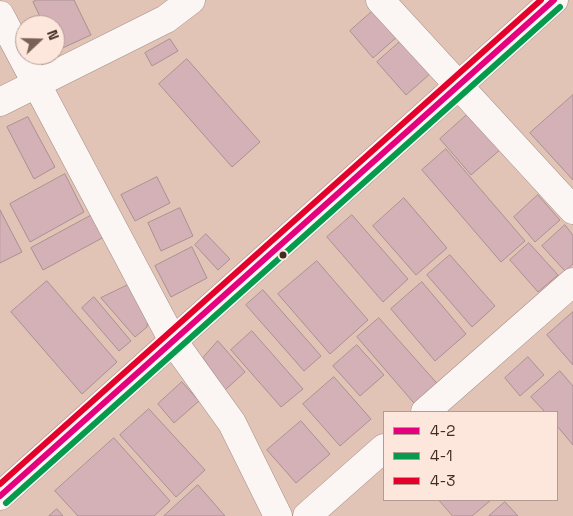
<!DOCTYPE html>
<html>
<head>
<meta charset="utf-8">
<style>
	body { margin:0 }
	#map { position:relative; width:573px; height:516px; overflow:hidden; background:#e2c4b7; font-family:"Space Grotesk",sans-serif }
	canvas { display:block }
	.legend { position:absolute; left:383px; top:411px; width:175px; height:90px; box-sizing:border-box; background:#fde7dd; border:1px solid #b19c92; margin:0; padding:6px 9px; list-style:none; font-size:15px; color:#402c22 }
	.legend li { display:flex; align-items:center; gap:10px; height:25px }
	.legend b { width:25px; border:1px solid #b19c92 }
	.north { position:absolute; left:15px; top:15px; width:50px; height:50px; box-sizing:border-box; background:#fde7dd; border:1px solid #b19c92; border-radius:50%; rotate:69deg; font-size:14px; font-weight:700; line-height:20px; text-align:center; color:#402c22 }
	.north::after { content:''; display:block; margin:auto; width:18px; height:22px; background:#796156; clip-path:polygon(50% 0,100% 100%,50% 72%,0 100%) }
</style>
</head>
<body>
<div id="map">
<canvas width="573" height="516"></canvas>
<ul class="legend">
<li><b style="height:6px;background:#e5007d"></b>4-2</li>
<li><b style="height:6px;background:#069a4c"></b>4-1</li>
<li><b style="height:6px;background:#e4002b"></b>4-3</li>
</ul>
<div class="north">N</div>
</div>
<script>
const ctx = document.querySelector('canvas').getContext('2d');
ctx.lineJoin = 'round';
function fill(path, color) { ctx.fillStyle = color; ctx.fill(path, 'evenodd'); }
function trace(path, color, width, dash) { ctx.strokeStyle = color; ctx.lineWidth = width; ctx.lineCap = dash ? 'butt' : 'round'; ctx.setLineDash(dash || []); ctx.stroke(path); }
const building = new Path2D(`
	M37,0h37l17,35 -35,16 -1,-26h-11l-11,-23z
	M375,9l23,27 -25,22 -23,-27z
	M170,39l8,12 -26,15 -7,-13z
	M402,40l29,33 -25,22 -29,-33z
	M187,59l73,83 -28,25 -73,-83z
	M573,95v85l-43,-47z
	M469,113l32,36 -30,26 -31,-36z
	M28,117l27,50 -21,12 -27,-52z
	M446,149l79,92 -24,21 -79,-92z
	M65,174l19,38 -54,30 -20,-38z
	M157,177l13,26 -35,18 -14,-26z
	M538,195l22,25 -25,22 -21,-25z
	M404,198l43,50 -31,27 -43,-49z
	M180,208l13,28 -32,15 -13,-28z
	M0,210l22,42 -22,11z
	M92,215l12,22 -61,33 -12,-22z
	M352,215l56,64 -25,23 -56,-65z
	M565,225l8,10v29l-8,7 -23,-25z
	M206,234l24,25 -12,11 -23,-25z
	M529,243l29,32 -20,17 -28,-32z
	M192,247l15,31 -36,19 -16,-31z
	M450,255l45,51 -23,21 -45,-52z
	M317,261l51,59 -38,34 -52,-60z
	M47,281l70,81 -35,32 -71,-82z
	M422,282l44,52 -31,27 -44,-52z
	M130,284l18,34 -1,9 -12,10 -34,-39z
	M263,290l58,66 -17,15 -58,-66z
	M94,297l37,44 -12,10 -37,-43z
	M573,312v53l-26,-30z
	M379,318l63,71 -23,20 -62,-72z
	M252,331l51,58 -22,18 -50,-57z
	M218,341l27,31 -20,18 -22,-32z
	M357,345l27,30 -24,21 -27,-30z
	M528,357l16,18 -24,21 -15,-18z
	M560,371l13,15v59l-16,-19v-14h-12l-14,-15z
	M334,377l37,42 -31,27 -37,-42z
	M182,382l17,19 -25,22 -16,-19z
	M149,409l56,61 -29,27 -56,-62z
	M301,421l29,33 -34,29 -29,-33z
	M114,438l56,63 -16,15h-76l-23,-25z
	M198,485l27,31h-61z
	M439,500h52l-19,16h-19z
	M505,502l13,14h-29z
	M57,509l6,7h-14z`);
const minor = new Path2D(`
	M380,0l193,210
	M0,15l173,326 59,82 46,93
	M0,102l166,-83 25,-19
	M425,412l148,-130
	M0,496l554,-496
	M307,516l77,-68`);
const bus1 = new Path2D(`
	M0,496l554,-496`);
const bus2 = new Path2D(`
	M6,503l554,-496`);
const bus3 = new Path2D(`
	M0,484l541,-484`);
const markers = [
	[283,255,4.5,"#402c22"]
];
fill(building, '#d4b0b7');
trace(building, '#a89190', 1);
trace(minor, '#a58e84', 29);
trace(minor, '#fbf6f4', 28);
trace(bus1, '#e5007d', 6);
trace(bus2, '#069a4c', 6);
trace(bus3, '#e4002b', 6);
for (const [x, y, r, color] of markers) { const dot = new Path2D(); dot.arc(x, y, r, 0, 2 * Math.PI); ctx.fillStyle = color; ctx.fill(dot); trace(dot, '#fde7dd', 2); }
</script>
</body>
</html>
